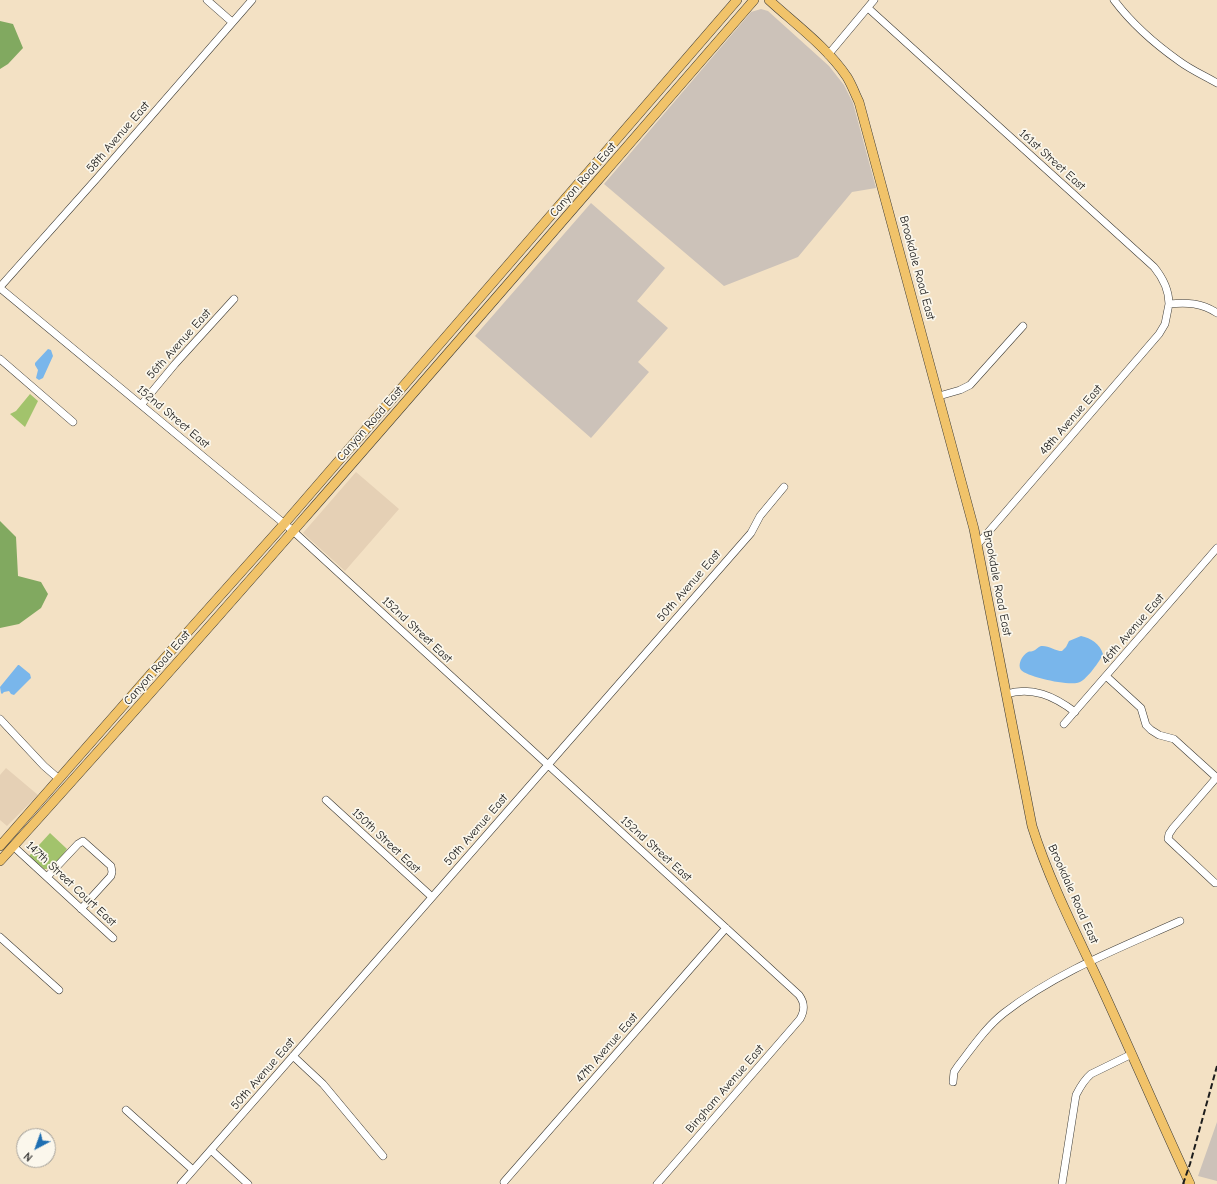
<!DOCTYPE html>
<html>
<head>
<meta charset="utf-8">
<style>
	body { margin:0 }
	#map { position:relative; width:1217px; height:1184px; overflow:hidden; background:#f3e1c4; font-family:"Comic Neue",sans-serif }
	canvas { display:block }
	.north { position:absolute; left:16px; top:1128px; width:40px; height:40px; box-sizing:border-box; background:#fbf7ec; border:1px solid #a29f99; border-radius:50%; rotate:221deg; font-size:11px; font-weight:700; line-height:16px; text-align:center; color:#1c1c1c }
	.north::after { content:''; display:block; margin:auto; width:14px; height:18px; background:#1f6fb2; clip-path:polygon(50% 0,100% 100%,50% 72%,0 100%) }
</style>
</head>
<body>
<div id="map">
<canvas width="1217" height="1184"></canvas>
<div class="north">N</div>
</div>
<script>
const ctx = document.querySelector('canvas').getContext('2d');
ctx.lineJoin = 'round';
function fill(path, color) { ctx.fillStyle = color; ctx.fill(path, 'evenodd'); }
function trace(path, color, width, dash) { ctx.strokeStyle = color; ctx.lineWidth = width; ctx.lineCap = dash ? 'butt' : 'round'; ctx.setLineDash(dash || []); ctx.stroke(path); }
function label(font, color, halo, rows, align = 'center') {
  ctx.font = font + ' "Comic Neue",sans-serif'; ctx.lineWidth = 3.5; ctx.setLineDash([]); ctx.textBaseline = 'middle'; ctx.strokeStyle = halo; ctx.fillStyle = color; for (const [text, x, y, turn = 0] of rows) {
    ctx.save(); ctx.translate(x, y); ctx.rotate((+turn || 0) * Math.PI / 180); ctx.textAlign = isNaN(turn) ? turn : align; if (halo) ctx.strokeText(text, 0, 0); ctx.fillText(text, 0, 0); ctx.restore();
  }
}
const built = new Path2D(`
	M356,472l43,37 -54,62 -42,-38z
	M6,768l32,27 -31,31 -7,-6v-45z`);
const industrial = new Path2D(`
	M761,9l7,2 61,55 15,19 9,18 23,85 -24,4 -54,65 -74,29 -120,-102 147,-172z
	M591,203l74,65 -28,33 31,27 -30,34 11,10 -58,66 -116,-102z
	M1217,1122v59l-19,-5z`);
const green = new Path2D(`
	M30,394l8,7 -13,26 -15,-13 6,-3z
	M50,833l17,16c-5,7 -14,21 -23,20l-15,-13z`);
const forest = new Path2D(`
	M0,21l13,3 10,24 -15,16 -8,5z
	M0,521l16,16 2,39 23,6 7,12 -7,14 -22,16 -19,4z`);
const water = new Path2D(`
	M48,349l3,1 2,6 -10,22 -4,2 -3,-2 2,-8 -3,-5v-2z
	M1081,636c10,2 19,8 22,18 -3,7 -16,25 -23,28 -8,5 -53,-5 -59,-12 -4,-5 1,-15 7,-18 2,-1 2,0 5,-1 3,-1 5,-4 8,-5 7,-1 14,5 21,5l4,-4 3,-6z
	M18,665h1l11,9 1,4 -17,17 -3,-1 -2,-3 -5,1 -2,2 -1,-1 -1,-6z`);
const minor = new Path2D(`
	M207,0l25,22
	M1114,0c18,24 41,44 65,61 12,9 26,15 38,22
	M868,8l286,259c9,11 15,22 15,37 18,-2 33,-1 48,9
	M828,55l46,-55
	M0,287l98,-110 154,-177
	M0,288l293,243 506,464c6,8 6,15 1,24l-143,165
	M0,359l73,63
	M939,396l21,-6 10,-5 53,-59
	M141,405l34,-41 59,-65
	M978,544l181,-210 6,-10 4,-20
	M1106,676l35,32 5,17 5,5 8,5 15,4 43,39
	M1006,694c26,-8 48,2 69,18
	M0,719l44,47 15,13
	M1064,724l153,-176
	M1217,777l-44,51 -4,6 -1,5 47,44h2
	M326,800l106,97
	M13,846l100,92
	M47,877l31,-33 5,-3 28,25 1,6 -1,4 -30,33
	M0,937l59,53
	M293,1056l30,28 60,72
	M953,1082l1,-10 4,-6c14,-18 28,-39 46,-53 53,-41 116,-65 176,-92
	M126,1110l67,60
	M211,1150l37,34
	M504,1182l222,-254
	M181,1184l570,-651 9,-17 24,-29
	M1062,1184l14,-89c4,-8 8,-15 15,-21l41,-20`);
const major = new Path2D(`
	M769,0c26,24 58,47 78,77 5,8 8,17 12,25l115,427 58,297c17,54 43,105 67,156 31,67 60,135 91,202
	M0,846l185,-211 99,-111 453,-524
	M0,861c256,-283 504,-573 754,-861`);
const rail = new Path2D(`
	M1183,1184l7,-20 27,-98`);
const streetNames = [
	["58th Avenue East",118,137,-49],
	["161st Street East",1052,160,42],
	["Canyon Road East",583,180,-49],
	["Brookdale Road East",917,268,75],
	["56th Avenue East",179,344,-48],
	["152nd Street East",173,417,40],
	["48th Avenue East",1071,420,-49],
	["Canyon Road East",370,424,-49],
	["Brookdale Road East",997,583,79],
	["50th Avenue East",689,586,-49],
	["46th Avenue East",1133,629,-49],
	["152nd Street East",417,630,43],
	["Canyon Road East",157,668,-49],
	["50th Avenue East",476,830,-49],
	["150th Street East",386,841,43],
	["152nd Street East",656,849,42],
	["147th Street Court East",71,884,43],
	["Brookdale Road East",1073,894,66],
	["47th Avenue East",607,1048,-49],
	["50th Avenue East",263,1074,-49],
	["Bingham Avenue East",725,1089,-49]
];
fill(built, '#e5d0b5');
fill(industrial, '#ccc2b9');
fill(green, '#a2c36c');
fill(forest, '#81a960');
fill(water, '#79b6eb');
trace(minor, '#3c3a35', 8);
trace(major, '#3c3a35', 10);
trace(minor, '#fff', 7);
trace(major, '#f1c36a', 9);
trace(rail, '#1c1c1c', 2, [6, 3]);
label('12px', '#1c1c1c', '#fbf7ec', streetNames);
</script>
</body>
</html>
